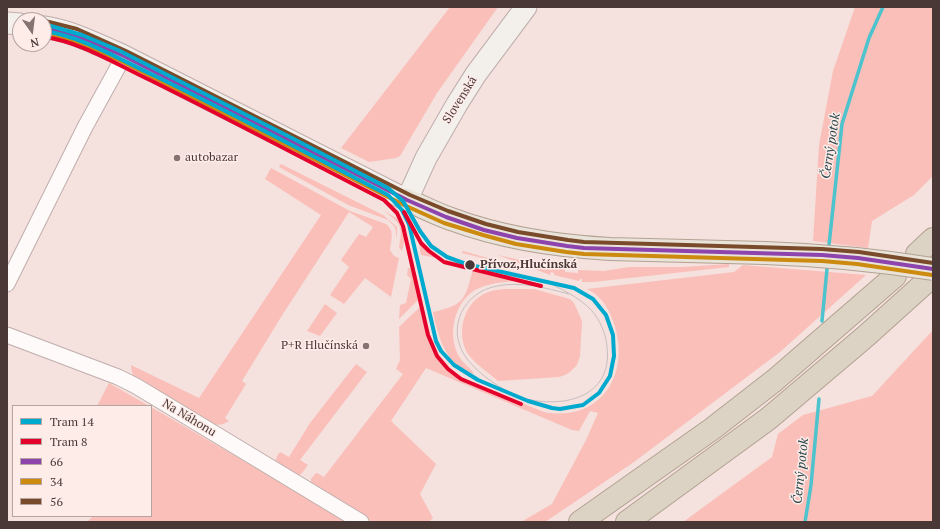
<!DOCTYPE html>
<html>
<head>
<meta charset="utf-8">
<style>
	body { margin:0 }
	#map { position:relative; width:940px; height:529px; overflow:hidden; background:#f5e1de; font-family:"PT Serif",serif }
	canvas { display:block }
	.frame { position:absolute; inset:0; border:8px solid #493836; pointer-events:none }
	.legend { position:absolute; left:12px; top:405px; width:140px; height:112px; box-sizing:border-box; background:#feece9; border:1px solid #b6a4a1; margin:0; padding:5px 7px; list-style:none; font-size:12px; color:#493836 }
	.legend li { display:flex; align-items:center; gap:8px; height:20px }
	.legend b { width:20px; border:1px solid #b6a4a1 }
	.north { position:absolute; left:12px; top:12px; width:40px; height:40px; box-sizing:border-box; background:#feece9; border:1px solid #b6a4a1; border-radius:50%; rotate:166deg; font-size:11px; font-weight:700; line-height:16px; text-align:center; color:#493836 }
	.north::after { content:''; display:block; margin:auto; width:14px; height:18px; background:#857371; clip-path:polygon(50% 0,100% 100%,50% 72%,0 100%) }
</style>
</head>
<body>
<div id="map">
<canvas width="940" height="529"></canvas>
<div class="frame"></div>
<ul class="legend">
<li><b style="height:5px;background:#00a9ce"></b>Tram 14</li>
<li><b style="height:5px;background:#e4002b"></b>Tram 8</li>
<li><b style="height:5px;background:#8e44ad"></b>66</li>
<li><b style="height:5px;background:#cc8a0e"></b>34</li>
<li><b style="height:5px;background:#7a4b2a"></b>56</li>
</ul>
<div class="north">N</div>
</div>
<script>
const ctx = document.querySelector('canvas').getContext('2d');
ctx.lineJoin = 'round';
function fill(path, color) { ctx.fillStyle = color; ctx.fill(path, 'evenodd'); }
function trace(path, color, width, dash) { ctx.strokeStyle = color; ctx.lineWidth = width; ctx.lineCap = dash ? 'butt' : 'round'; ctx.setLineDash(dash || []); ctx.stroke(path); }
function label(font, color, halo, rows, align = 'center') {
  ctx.font = font + ' "PT Serif",serif'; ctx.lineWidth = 3; ctx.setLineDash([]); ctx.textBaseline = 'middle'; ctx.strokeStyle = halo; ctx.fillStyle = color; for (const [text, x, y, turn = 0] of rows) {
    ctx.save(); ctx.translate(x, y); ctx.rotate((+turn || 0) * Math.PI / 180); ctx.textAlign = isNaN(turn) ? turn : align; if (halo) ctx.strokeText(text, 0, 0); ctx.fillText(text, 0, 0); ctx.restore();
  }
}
const green = new Path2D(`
	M450,7h48l-61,86 -37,63 -4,2 -27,4 -28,-14z
	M855,7h78v169l-19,19 -42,26 -4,27 -55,-7 6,-96 14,-74z
	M281,164l102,51 14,12v12l-2,-12 -7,-7 -40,-15 -69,-38z
	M271,168l79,43 36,13c9,7 5,16 4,26l4,6 5,2 -8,39 -26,-19 -21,26 -14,-9 19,-28 -8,-7 18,-26 7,3 7,-10 -24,-15 -68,105 -39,64 4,3 -21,34 4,3c-5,3 -9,5 -15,3l-77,-44c-5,-4 -5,-8 -6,-15l68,33 122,-183 -56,-36z
	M384,211c20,10 25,17 18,40l-3,-4c4,-22 2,-23 -15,-36z
	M423,244l6,7 10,7h-1l-17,-3 -2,-10z
	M463,251l53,15 -54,-13z
	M498,255l22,5 9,5 36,4v3l13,1v-3l26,1 25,-4h54l46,-3v3l-136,15h-11v-3h-2l-1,2 -25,-6v-2l-3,-1 -1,3z
	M743,265l123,10 -86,77 -146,110 -89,60h-24l31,-18 34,-64 12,-27 -8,-2 -11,20 -7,-1 -146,-62 -35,53 45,43 -16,30 13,24 -4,4h-56l-50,-28 -12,-8v-7l4,-5 2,-1 7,4 79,-103 -7,-5 4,-9 -1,-33 21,-20 5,21h3l8,26 8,11 10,8 16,9 74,30c58,11 88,-40 69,-91 -5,-14 -13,-26 -26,-32l147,-17z
	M408,268h3l7,32 -19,19 1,-14 6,-2 5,-24 -4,-4z
	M473,269l51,11c-14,2 -31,2 -45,8 -25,11 -33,48 -19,70 4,6 11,10 14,16 -28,-8 -36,-37 -41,-62 32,-7 32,-13 40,-43z
	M525,289h9l36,10 4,4 8,18 -2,35 -3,9 -7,7 -5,3 -6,2 -61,4c-10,-9 -22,-16 -30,-27 -13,-21 -4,-53 20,-62 11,-4 25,-3 37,-3z
	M325,304l12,9 -17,23 -13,-5z
	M933,330v192h-250l89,-65 6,-23 25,-19 69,-19z
	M356,364l11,8 -67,88 8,5 -6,8 -4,3 -23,-14 2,-6 3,-4 9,5 21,-34z
	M109,383l40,23h-52z
	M151,407l198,115h-262l6,-6h58z`);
const stream = new Path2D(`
	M829,245l13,-121 27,-86 14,-31
	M822,321l5,-52
	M805,522l6,-37 8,-86`);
const street = new Path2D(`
	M7,284l78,-157 39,-71
	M7,335l111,42 18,9 225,136`);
const secondary = new Path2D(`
	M7,23l13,1
	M44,27c28,4 55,18 80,29l283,144 19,-42 31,-54 19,-30 50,-67`);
const primary = new Path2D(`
	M407,200c14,6 29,14 44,19 51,19 105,27 159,30l155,4`);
const highway = new Path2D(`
	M917,254l16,-15
	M580,522l132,-93 63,-49 120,-104
	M627,522l141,-103 98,-83 61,-55`);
const tram = new Path2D(`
	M509,392c-14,-7 -35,-22 -44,-36 -19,-29 -1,-64 32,-70 23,-5 49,2 72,8
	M523,398c39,11 90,0 84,-51 -1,-13 -7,-27 -15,-36 -11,-13 -34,-24 -50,-31`);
const primaryBridge = new Path2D(`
	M765,253c57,2 112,7 168,16`);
const bus1 = new Path2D(`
	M44,27l31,8 49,21 283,144 39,17 38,13 33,8 50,8 17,2 238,7 36,3 75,11`);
const bus2 = new Path2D(`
	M44,33l29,8 48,20 283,144 40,18 39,12 33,9 50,8 18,2 238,7 35,3 75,11`);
const bus3 = new Path2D(`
	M45,21l32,8 49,22 284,144 38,16 38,13 32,8 50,8 16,2 238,7 37,3 74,11`);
const tram1 = new Path2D(`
	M44,24l38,11 36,15 170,86 100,52 15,13 17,30 11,15 16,11 19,7 108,24 19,11 13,16 7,20 1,21 -4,20 -11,17 -16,12 -23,4 -8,-1 -24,-7 -50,-21 -24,-15 -13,-14 -5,-10 -27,-117 -7,-14 -14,-15c-78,-40 -156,-82 -235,-120 -34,-16 -72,-39 -109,-44`);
const tram2 = new Path2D(`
	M44,37c35,4 74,28 106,43 79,39 156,80 234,120l13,13 6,13 25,109 9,21 11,13 13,10 60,25
	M404,212l17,31 8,8 15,11 97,24`);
const markers = [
	[177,158,4,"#857371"],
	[470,265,5.5,"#493836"],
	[366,346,4,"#857371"]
];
const streetNames = [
	["Slovenská",460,100,-58],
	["Na Náhonu",189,418,31]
];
const poiNames = [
	["autobazar",185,158],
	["P+R Hlučínská",358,346,"right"]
];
const stopNames = [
	["Přívoz,Hlučínská",480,265]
];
const waterNames = [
	["Černý potok",831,146,-81],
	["Černý potok",801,471,-84]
];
fill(green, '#fabfb9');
trace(stream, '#4dc3ce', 3.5);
trace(street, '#bfaeac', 17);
trace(secondary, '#bfaeac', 23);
trace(primary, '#b2a292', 24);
trace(highway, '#b2a292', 24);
trace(street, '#fefafa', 15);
trace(secondary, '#f3efea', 21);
trace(primary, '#e9e3da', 22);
trace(highway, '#dcd3c4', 22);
trace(tram, '#c5bfbf', 1);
trace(primaryBridge, '#b2a292', 24, []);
trace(primaryBridge, '#e9e3da', 22);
trace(bus1, '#8e44ad', 4);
trace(bus2, '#cc8a0e', 4);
trace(bus3, '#7a4b2a', 4);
trace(tram1, '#00a9ce', 4);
trace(tram2, '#e4002b', 4);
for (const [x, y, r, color] of markers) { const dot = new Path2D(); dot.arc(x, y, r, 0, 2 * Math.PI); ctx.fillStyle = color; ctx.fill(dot); trace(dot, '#feece9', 1.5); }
label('12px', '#493836', '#feece9', streetNames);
label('12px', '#493836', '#feece9', poiNames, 'left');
label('bold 12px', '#493836', '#feece9', stopNames, 'left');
label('italic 13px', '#2b494d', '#feece9', waterNames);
</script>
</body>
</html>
